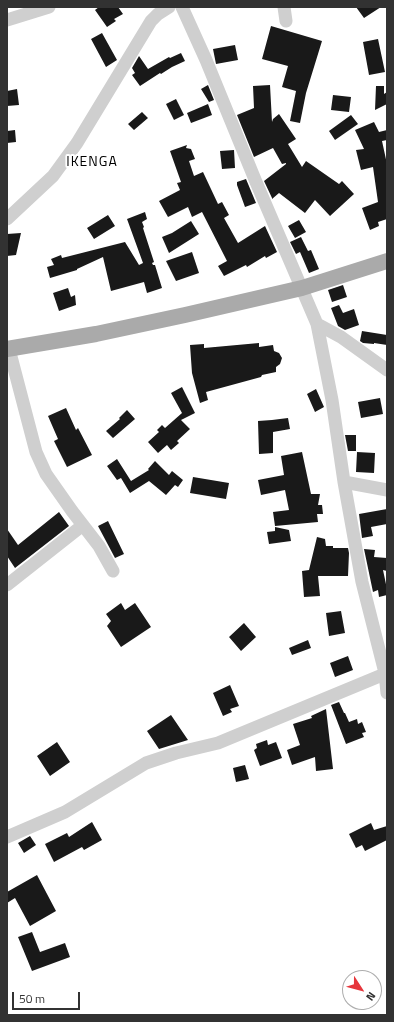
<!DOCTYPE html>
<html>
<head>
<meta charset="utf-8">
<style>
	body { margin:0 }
	#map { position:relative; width:394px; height:1022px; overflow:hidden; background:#fff; font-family:"Titillium Web",sans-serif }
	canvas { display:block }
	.frame { position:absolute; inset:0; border:8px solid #323232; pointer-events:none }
	.north { position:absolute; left:342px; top:970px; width:40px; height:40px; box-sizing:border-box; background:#fff; border:1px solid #adadad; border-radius:50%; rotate:126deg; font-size:11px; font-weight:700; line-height:16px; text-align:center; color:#323232 }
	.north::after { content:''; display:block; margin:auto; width:14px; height:18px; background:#e6363c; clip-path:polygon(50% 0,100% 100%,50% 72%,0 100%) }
	.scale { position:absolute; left:12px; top:992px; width:68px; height:18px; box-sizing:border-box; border:2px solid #323232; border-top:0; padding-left:5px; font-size:12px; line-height:14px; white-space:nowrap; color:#323232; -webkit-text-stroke:3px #fff; paint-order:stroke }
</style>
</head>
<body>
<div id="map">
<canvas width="394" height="1022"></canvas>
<div class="frame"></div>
<div class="north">N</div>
<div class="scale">50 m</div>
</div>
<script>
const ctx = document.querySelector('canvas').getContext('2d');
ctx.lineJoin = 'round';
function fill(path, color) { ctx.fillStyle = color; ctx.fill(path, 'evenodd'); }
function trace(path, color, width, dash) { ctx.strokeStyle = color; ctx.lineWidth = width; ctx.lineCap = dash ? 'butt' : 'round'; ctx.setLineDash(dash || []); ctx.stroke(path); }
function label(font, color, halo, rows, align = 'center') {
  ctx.font = font + ' "Titillium Web",sans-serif'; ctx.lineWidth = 4; ctx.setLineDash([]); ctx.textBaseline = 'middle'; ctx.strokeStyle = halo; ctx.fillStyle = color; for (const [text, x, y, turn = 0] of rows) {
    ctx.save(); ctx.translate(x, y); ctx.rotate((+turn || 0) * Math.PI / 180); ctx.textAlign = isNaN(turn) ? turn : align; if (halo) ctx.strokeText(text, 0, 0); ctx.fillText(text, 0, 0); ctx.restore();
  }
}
const building = new Path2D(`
	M99,7h19l5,7 -9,5 2,2 -9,6 -12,-17z
	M356,7h25l-17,11z
	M271,26l51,15 -16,52 -6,30 -10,-2 6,-30 -14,-4 6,-21 -26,-7z
	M102,33l15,27 -11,7 -15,-28z
	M378,39l7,33 -16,3 -6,-33z
	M235,45l3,15 -22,4 -3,-15z
	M181,53l4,8 -13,6 -11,7 -1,-1 -20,13 -8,-11 3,-2 -3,-5 7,-12 9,13 21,-12 1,1z
	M208,85l6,15 -5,2 -8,-13z
	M270,85l2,37 1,-3 6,-5 17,25 -8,5 14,23 4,-6 33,23 3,-3 12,13 -24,22 -15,-16 -10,13 -26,-20 -7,6v-1l-8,-17 22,-17v-1l-4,1 -9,-16 -19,9 -17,-42 17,-7 -1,-22z
	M376,86h8v8l3,-2v12l-12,6z
	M17,89l2,16 -12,1v-15z
	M333,95l18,2 -2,15 -18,-2z
	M176,99l8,16 -10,5 -8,-16z
	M208,104l4,11 -21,8 -4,-10z
	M142,112l6,6 -14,12 -6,-6z
	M351,115l7,9 -23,16 -6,-9z
	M374,122l5,10 8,-2v10l-5,1 5,23v55l-9,3 1,4 -9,4 -8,-22 16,-6 -5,-35 -12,3 -5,-20 8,-1 -9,-19z
	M15,130l1,12 -9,1v-12z
	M187,145l-1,3 5,1 4,10 -6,2 5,15 9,-4 15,32 4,-2 7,13 -5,3 14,25 27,-17 12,26 -11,6 -1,-2 -18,11 -1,-2 -22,11 -6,-10 9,-5 -25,-49 -10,5 -4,-10 -20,10 -9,-16 21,-11 -3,-7 4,-1 -11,-31z
	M234,150l1,18 -13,1 -2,-18z
	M246,179l10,24 -11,4 -8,-22v-3z
	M145,212l2,7 -5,3 2,5 -1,1 11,34 -2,1 1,2h2l7,23 -15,5 -3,-11 -33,9 -8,-34 -26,12v1l-27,8 -3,-11 7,-2 -3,-6 10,-4 1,3 63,-16 14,23 4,-2 -16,-44z
	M108,215l7,11 -21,13 -7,-11z
	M299,220l7,12 -11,6 -7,-12z
	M191,221l8,13 -30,19 -7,-16 10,-4z
	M21,233l-5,22 -9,1v-22z
	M301,237l7,14 3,-1 8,19 -10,4 -9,-21 -4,2 -6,-12z
	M192,252l7,21 -23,8 -10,-20z
	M343,285l4,12 -15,5 -4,-12z
	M68,288l3,9 4,-2 1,10 -17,6 -6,-18z
	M339,305l4,8 11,-4 5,16 -14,5 -7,-4 -7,-18z
	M362,331l25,4v10l-13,-2v1l-11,-1 -3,-2z
	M259,343v4l14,-2 1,6 5,2 3,5 -2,6 -4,3v5l-14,3 -1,2 -55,15 2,8 -8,3 -8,-30 -2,-28 14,-1v4z
	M182,387l13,26 -14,7 9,9 -13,12 2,2 -8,7 -4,-5 -9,8 -10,-11 11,-10 -2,-2 5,-5 3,3 17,-15 -11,-20z
	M316,389l8,18 -9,5 -8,-18z
	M380,398l3,16 -22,4 -3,-16z
	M66,408l10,22 2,-2 14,27 -25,12 -13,-26 4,-2 -10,-23z
	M127,410l8,9 -22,19 -7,-7 14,-12 -1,-1z
	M288,418l2,11 -17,3v21l-14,1 -1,-33 14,-1z
	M345,435h11v16h-8z
	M302,452l9,42h9l-2,11h4l1,9h-6l1,8 -43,4 -2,-14 16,-2 -4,-20 -24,5 -3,-15 26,-5 -3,-19z
	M357,452l18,1 -1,20 -18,-1z
	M117,459l14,22 18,-11 -1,-1 7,-8 14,14 3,-4 11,9 -5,7 -3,-2 -9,10 -17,-14 -19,12 -9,-15 -4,2 -10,-14z
	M193,477l36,6 -3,16 -36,-6z
	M387,509v15l-16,3 2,9 -11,2 -3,-24z
	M59,512l10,14 -54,42 -8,-12v-27l11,16z
	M108,521l16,33 -9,4 -17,-32z
	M275,527l14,3 2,11 -22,3 -2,-12 8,-1z
	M317,537l8,2 1,7h7v2h15l1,5 -1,23h-30l2,20 -16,1 -2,-26 7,-1z
	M364,549l11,1 -1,7 13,1v13l-4,-1 4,19v6l-8,2 -1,-7 -5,2z
	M121,603l4,7 10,-7 16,24 -30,20 -14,-21 4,-5 -5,-7z
	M341,611l4,22 -16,3 -3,-23z
	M244,623l12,14 -15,14 -12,-14z
	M308,640l3,8 -19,7 -3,-7z
	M348,656l5,14 -18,7 -5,-14z
	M230,685l9,21 -9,3 2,3 -9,4 -10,-23z
	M339,702l5,11h1l4,9 8,-3 1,5 4,-2 4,10 -4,1 2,4 -18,7 -15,-39z
	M326,709l7,60 -17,2 -1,-14 -23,8 -5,-15 13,-5 -7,-21 19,-6 -1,-2z
	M171,715l17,25 -29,9 -12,-18z
	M267,740l1,5 8,-3 6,16 -22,8 -6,-16 3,-2 -1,-4z
	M57,742l13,20 -20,14 -13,-20z
	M245,765l4,14 -13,3 -3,-14z
	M92,822l10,18 -18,10 -2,-3 -28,15 -9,-18 22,-11 2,4z
	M371,823l3,7 13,-4v14l-22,11 -3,-6 -6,3 -7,-14z
	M30,836l6,9 -12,8 -6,-10z
	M37,875l19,36 -26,15 -15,-28 -8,5v-11z
	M32,932l8,20 25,-9 5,14 -38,14 -14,-34z`);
const minor = new Path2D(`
	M182,7l24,53 50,122 61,142 15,76 12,82 18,100 23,91 2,20
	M284,7l2,14
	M7,20l42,-13
	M7,219l46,-43 24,-33 74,-122 7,-7 11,-7
	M317,324l24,13 46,33
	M9,349l27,103 10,22 26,37 27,35 14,25
	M344,482l43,8
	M7,585l76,-60
	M7,837l58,-25 81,-49 30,-10 42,-10 169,-70`);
const major = new Path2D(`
	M7,349l89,-15 89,-19 117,-27 85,-27`);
const quarterNames = [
	["IKENGA",92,163]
];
fill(building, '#191919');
trace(minor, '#cfcfcf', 13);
trace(major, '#aaa', 16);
ctx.letterSpacing = '1px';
label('14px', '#000', '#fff', quarterNames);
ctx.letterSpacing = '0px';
</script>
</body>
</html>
